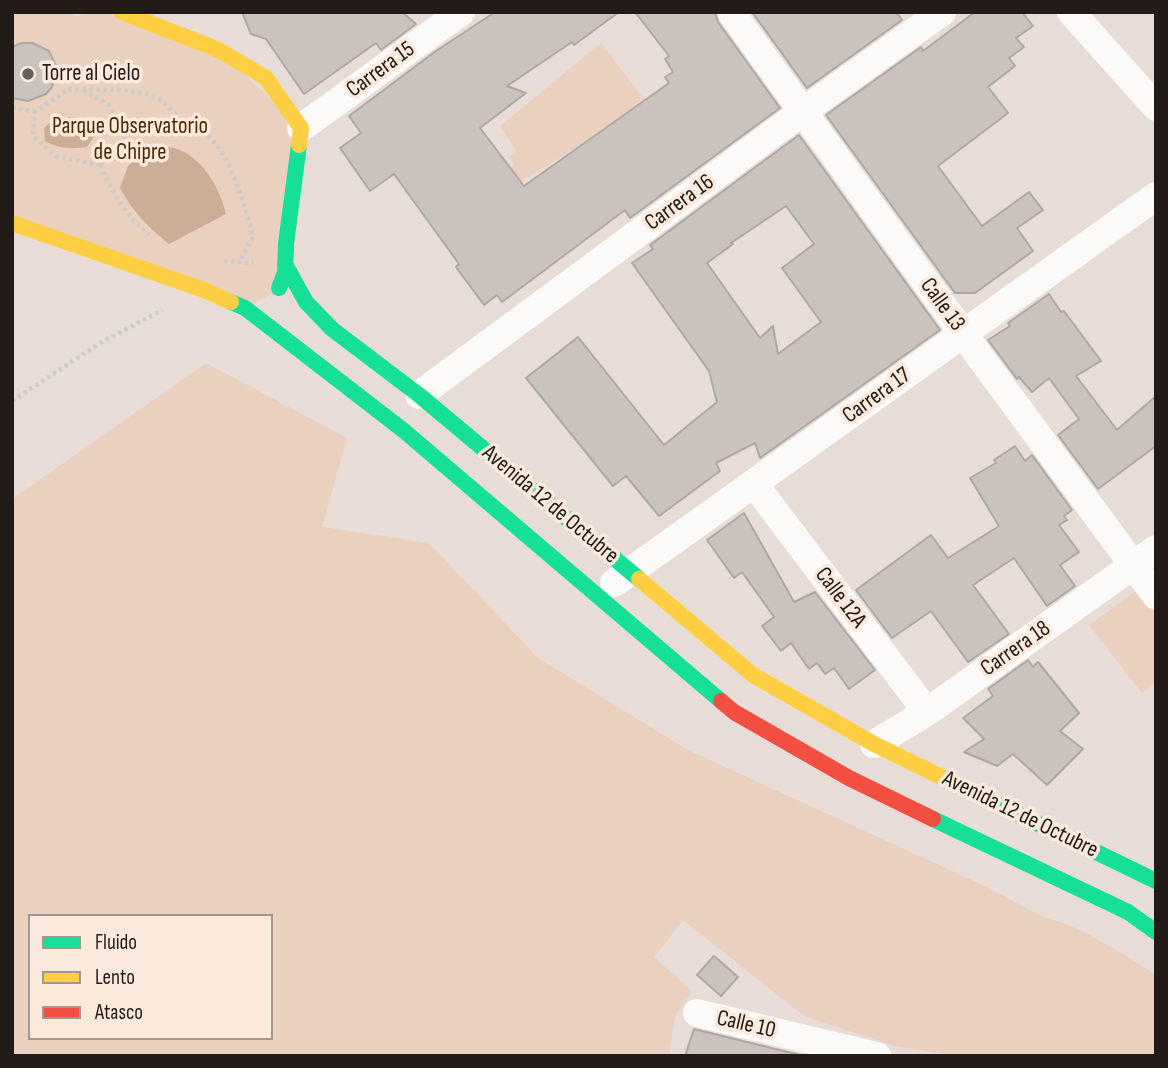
<!DOCTYPE html>
<html>
<head>
<meta charset="utf-8">
<style>
	body { margin:0 }
	#map { position:relative; width:1168px; height:1068px; overflow:hidden; background:#e7ddd6; font-family:"Sofia Sans Condensed",sans-serif }
	canvas { display:block }
	.frame { position:absolute; inset:0; border:14px solid #221b17; pointer-events:none }
	.legend { position:absolute; left:28px; top:914px; width:245px; height:126px; box-sizing:border-box; background:#fbe9dc; border:2px solid #a4978d; margin:0; padding:9px 12px; list-style:none; font-size:21px; color:#221b17 }
	.legend li { display:flex; align-items:center; gap:14px; height:35px }
	.legend b { width:35px; border:2px solid #a4978d }
</style>
</head>
<body>
<div id="map">
<canvas width="1168" height="1068"></canvas>
<div class="frame"></div>
<ul class="legend">
<li><b style="height:9px;background:#16e098"></b>Fluido</li>
<li><b style="height:9px;background:#ffcf43"></b>Lento</li>
<li><b style="height:9px;background:#f24e42"></b>Atasco</li>
</ul>
</div>
<script>
const ctx = document.querySelector('canvas').getContext('2d');
ctx.lineJoin = 'round';
function fill(path, color) { ctx.fillStyle = color; ctx.fill(path, 'evenodd'); }
function trace(path, color, width, dash) { ctx.strokeStyle = color; ctx.lineWidth = width; ctx.lineCap = dash ? 'butt' : 'round'; ctx.setLineDash(dash || []); ctx.stroke(path); }
function label(font, color, halo, rows, align = 'center') {
  ctx.font = font + ' "Sofia Sans Condensed",sans-serif'; ctx.lineWidth = 7; ctx.setLineDash([]); ctx.textBaseline = 'middle'; ctx.strokeStyle = halo; ctx.fillStyle = color; for (const [text, x, y, turn = 0] of rows) {
    ctx.save(); ctx.translate(x, y); ctx.rotate((+turn || 0) * Math.PI / 180); ctx.textAlign = isNaN(turn) ? turn : align; if (halo) ctx.strokeText(text, 0, 0); ctx.fillText(text, 0, 0); ctx.restore();
  }
}
const green = new Path2D(`
	M12,12h58l7,5 9,-5h36l97,38 82,78 -23,162 -33,18 -233,-85z
	M601,43l43,56 -65,47 -62,38 -9,-15 6,-4 -5,-8 7,-6 -16,-25z
	M206,363l141,75 -25,89 107,16 109,115 150,92 297,136 52,28 42,15 46,26 31,20v81h-197l-64,-10 -91,-30 -121,-96 -29,37 38,34 -17,25 -6,40h-657v-559h3zM30,916h241v122h-241z
	M1143,586l13,17v79l-14,11 -53,-68z`);
const water = new Path2D(`
	M74,117l16,4 5,14 -8,12c-16,2 -28,2 -42,-6l-1,-13 11,-9z
	M151,146c7,1 16,0 23,2 28,8 46,40 52,66l-57,30c-21,-17 -36,-32 -49,-56l8,-22z`);
const building = new Path2D(`
	M242,12h160l14,12 -35,26 -5,-7 -72,51 -38,-55 -15,-5z
	M495,12h124l-45,33 -2,-3 -65,44 19,7 -46,35 44,58 145,-103 -4,-6 8,-5 -8,-13 4,-3 -34,-44h80l3,10 62,86 -150,110 -5,-8 -123,92 -5,-7 -13,10 -28,-38 3,-3 -65,-90 -24,17 -30,-43 21,-15 -12,-17 87,-65z
	M752,12h144l6,8 -95,68z
	M975,12h47l11,14 -17,12 8,9 -15,11 6,8 -27,21 20,26 -70,53 44,60 47,-34 14,18 -26,18 16,23 -58,42h-20l-129,-178 95,-68 2,4z
	M22,43h10l17,8 8,17 -5,19 -6,7 -18,7 -16,-3v-51z
	M799,135l141,195 -180,128 -5,-15 -39,20 4,8 -61,45 -33,-40 -13,10 -87,-108 52,-41 86,108 53,-43 -8,-31 -77,-108 21,-14 -3,-4zM786,206l28,38 -32,24 39,54 -43,32 -5,-28 -13,12 -53,-75 26,-19 -2,-1z
	M1049,294l12,18 3,-1 37,50 -25,15 41,54 39,-34v50l-58,43 -40,-54 21,-16 -30,-41 -17,14 -13,-15 -2,2 -29,-39 22,-14 -2,-3z
	M1015,446l10,15 7,-6 40,55 -8,6 3,4 -8,5 20,27 -19,13 15,21 -28,20 -33,-48 -41,27 36,49 -41,28 -37,-51 -39,27 -36,-48 75,-55 17,23 51,-32 -29,-48 26,-15 -2,-3z
	M744,513l50,89 21,-10 60,78 -26,19 -15,-21 -9,6 -8,-11 -8,6 -18,-26 -10,8 -19,-25 12,-9 -32,-45 -8,6 -27,-38z
	M1028,660l5,7 5,-5 41,51 -19,18 23,18 -36,36 -34,-31 -16,12 -33,-14 20,-13 -21,-21 30,-22 -5,-7z
	M714,956l24,21 -17,19 -24,-21z
	M694,1029l110,27h-119z`);
const path = new Path2D(`
	M83,90l26,15 17,29
	M12,107l23,5
	M100,165l-44,-9 -23,-20 2,-24 33,-23 52,1 27,4 15,7 28,28
	M100,165c9,-10 18,-25 29,-32 14,-10 35,-12 51,-7 8,3 19,5 26,9 24,16 40,75 47,102l-14,26
	M100,165c13,29 25,49 49,70
	M224,261l29,2
	M12,401l90,-59 60,-32`);
const street = new Path2D(`
	M731,12l244,338 181,246
	M1071,12l85,95
	M301,128l160,-116
	M419,395l383,-283 140,-100
	M754,484l173,228
	M614,583l542,-387
	M874,744l53,-32 229,-163
	M697,1013l180,43`);
const fast = new Path2D(`
	M285,264l21,38 26,27 87,66 220,184
	M279,288l6,-15 1,-29 13,-99
	M231,302l14,6 158,122 318,271
	M960,786l196,95
	M933,819l195,93 28,20`);
const slow = new Path2D(`
	M122,12l97,38 47,28 35,50 -2,17
	M12,223l192,67 27,12
	M639,579l114,96 121,69 86,42`);
const jam = new Path2D(`
	M721,701l13,11 115,66 84,41`);
const markers = [
	[28,74,7,"#675f5a"]
];
const streetNames = [
	["Carrera 15",381,70,-36],
	["Carrera 16",680,203,-36],
	["Calle 13",942,305,54],
	["Carrera 17",877,396,-36],
	["Avenida 12 de Octubre",550,505,40],
	["Calle 12A",840,598,53],
	["Carrera 18",1016,649,-35],
	["Avenida 12 de Octubre",1020,815,26],
	["Calle 10",746,1025,13]
];
const poiNames = [
	["Torre al Cielo",42,74]
];
const parkNames = [
	["Parque Observatorio",130,127],
	["de Chipre",130,153]
];
fill(green, '#e9d0bf');
fill(water, '#ccad98');
fill(building, '#cac3bd');
trace(building, '#aea7a2', 2);
trace(path, '#ceccca', 4.5, [3.5, 3.5]);
trace(street, '#fbfaf9', 28);
trace(fast, '#16e098', 16);
trace(slow, '#ffcf43', 16);
trace(jam, '#f24e42', 16);
for (const [x, y, r, color] of markers) { const dot = new Path2D(); dot.arc(x, y, r, 0, 2 * Math.PI); ctx.fillStyle = color; ctx.fill(dot); trace(dot, '#fbe9dc', 2.5); }
label('23px', '#221b17', '#fbe9dc', streetNames);
label('23px', '#221b17', '#fbe9dc', poiNames, 'left');
label('23px', '#4d2704', '#fbe9dc', parkNames);
</script>
</body>
</html>
